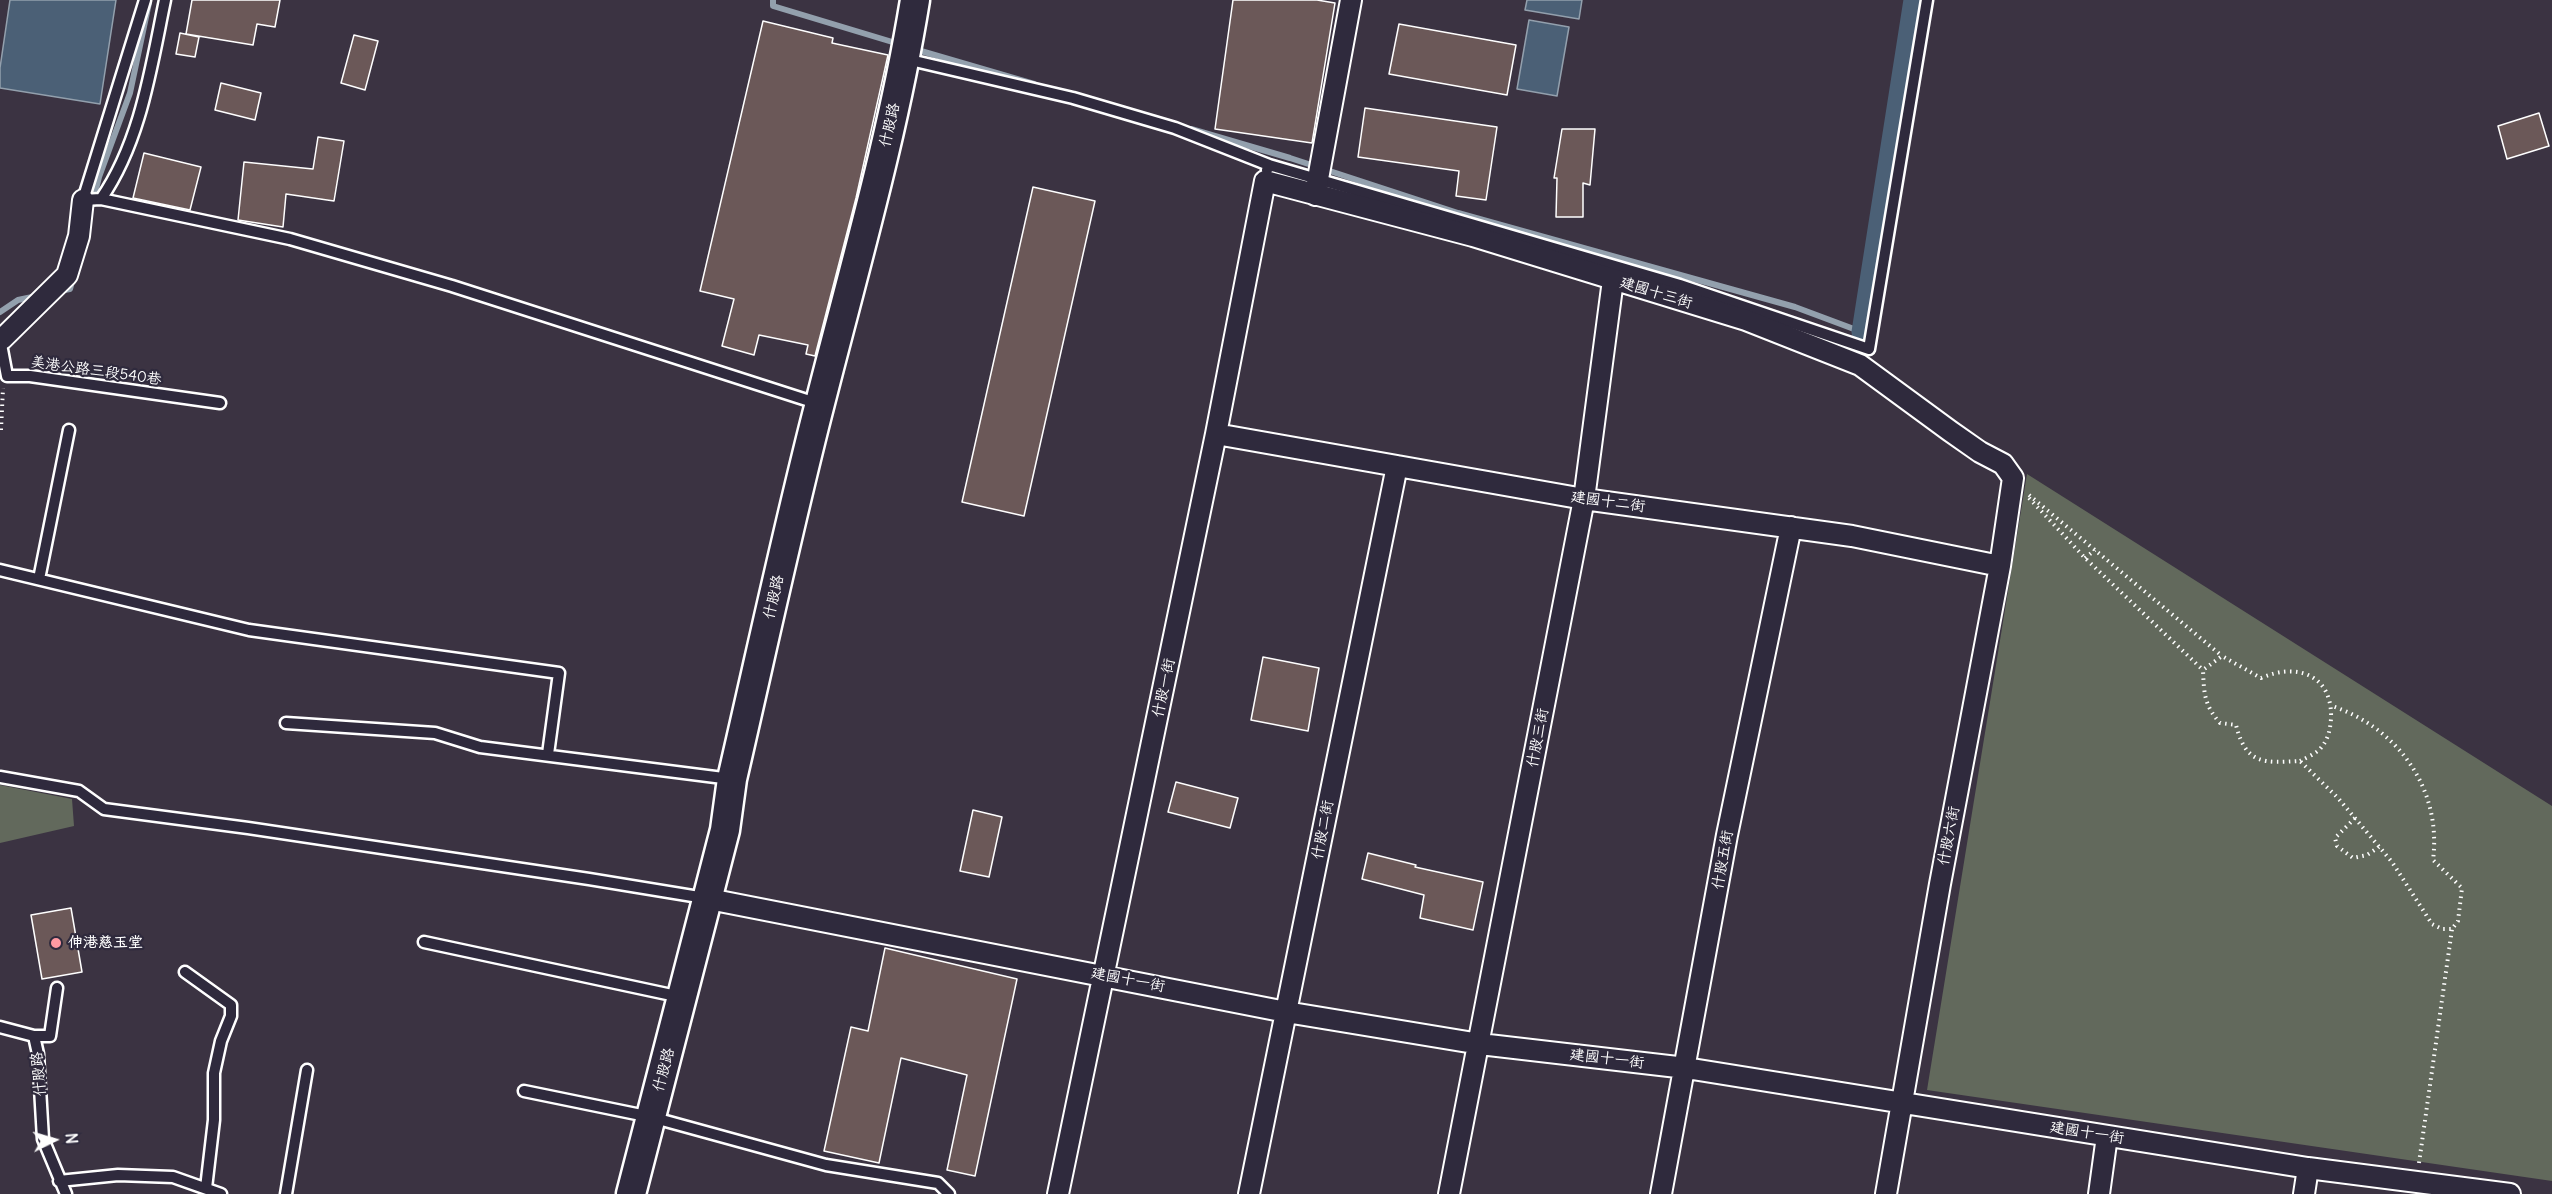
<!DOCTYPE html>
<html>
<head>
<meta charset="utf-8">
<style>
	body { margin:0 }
	#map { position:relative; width:2552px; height:1194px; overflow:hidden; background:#3b3342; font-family:Delius,sans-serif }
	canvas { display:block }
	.north { position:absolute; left:24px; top:1110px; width:60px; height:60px; -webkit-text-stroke:4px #2f2a3d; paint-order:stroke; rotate:85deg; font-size:16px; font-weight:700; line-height:24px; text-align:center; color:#fff }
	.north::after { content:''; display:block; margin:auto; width:21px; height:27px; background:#fff; clip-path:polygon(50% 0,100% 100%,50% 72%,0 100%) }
</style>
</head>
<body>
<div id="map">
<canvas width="2552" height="1194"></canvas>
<div class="north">N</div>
</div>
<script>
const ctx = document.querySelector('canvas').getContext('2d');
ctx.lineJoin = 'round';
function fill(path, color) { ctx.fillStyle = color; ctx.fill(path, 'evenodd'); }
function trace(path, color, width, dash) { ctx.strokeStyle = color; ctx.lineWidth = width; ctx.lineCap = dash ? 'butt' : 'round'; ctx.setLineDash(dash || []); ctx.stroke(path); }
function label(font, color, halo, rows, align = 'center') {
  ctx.font = font + ' Delius,"LXGW WenKai TC",sans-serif'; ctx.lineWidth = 4.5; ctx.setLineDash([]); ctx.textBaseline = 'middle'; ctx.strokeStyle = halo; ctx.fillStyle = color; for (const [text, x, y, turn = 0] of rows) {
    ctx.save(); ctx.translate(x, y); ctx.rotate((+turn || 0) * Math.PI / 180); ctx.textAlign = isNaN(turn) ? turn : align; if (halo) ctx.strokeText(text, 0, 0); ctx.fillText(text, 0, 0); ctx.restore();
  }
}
const green = new Path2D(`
	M2027,474l525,332v375l-625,-91z
	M0,785l72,14 2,27 -74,17z`);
const water = new Path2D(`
	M10,0h106l-16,104 -100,-16v-20z
	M1527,0h55l-3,19 -54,-9z
	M1529,20l40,7 -12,69 -40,-7z`);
const stream = new Path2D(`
	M773,0v6l126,38
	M914,49l120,35
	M1191,129l99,29 168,55 337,94 67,25
	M93,201l6,-24 31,-84 19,-90
	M59,291l11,-2 3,-11
	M0,312l18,-12 19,-4`);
const canal = new Path2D(`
	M1862,332l52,-332`);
const building = new Path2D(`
	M192,0h88l-5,27 -18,-3 -4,21 -67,-11z
	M1233,0h84l18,3 -23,140 -97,-14z
	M763,21l70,17 -1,5 56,12 -32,143 -41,158 -9,-2 2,-9 -49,-10 -5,20 -32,-9 12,-47 -34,-8z
	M1399,24l117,21 -9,50 -118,-21z
	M180,33l19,4 -4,20 -19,-3z
	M354,35l24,6 -13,49 -24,-7z
	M221,83l40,10 -6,27 -40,-10z
	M1365,108l132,19 -11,73 -30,-4 3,-25 -101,-14z
	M2539,113l10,33 -42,13 -9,-33z
	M1562,129h33l-5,56 -7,-2v34h-27l1,-39h-3z
	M318,137l26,4 -10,60 -48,-7 -3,33 -45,-7 6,-58 69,7z
	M144,153l57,14 -11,43 -57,-12z
	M1033,187l62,14 -71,315 -62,-14z
	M1263,657l56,11 -11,63 -57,-11z
	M1176,782l62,16 -8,30 -62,-16z
	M973,810l29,7 -13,60 -29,-6z
	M1368,853l48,12 -1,2 68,15 -10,48 -53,-12 4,-23 -62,-16z
	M71,908l11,64 -40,7 -11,-64z
	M885,948l132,31 -42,197 -28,-6 20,-95 -66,-17 -22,105 -55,-12 27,-124 17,4z`);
const path = new Path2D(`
	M1,430l2,-42
	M2029,495l193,161
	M2029,498l56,60 118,112
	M2085,558l10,-8
	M2300,761c6,-3 15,-7 20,-12 8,-9 10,-18 11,-30 2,-44 -34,-57 -70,-41l-39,-22 -19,14c1,23 1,35 17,53l16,2c10,40 28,38 64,36l38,37 54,64 40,62 10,5h10l6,-8 4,-33 -29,-28c9,-71 -35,-132 -101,-154
	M2355,818l-20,20 2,8 16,12 14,-3 12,-8
	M2419,1163l33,-234`);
const lane = new Path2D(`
	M145,0l-62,200 18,-1 189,40 162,47 367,118
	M906,59l167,39 102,30 94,37 -2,5
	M1269,165l411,120 189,64 58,-349
	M101,199c40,-58 50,-132 64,-199
	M0,339l7,37h23l190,27
	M0,570l249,60 310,43 -11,81
	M39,579l30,-149
	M286,723l149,10 45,14 251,32
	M0,777l79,14 25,18 144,19 341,51 116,19
	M424,942l257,55
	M185,972l46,33v11l-10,25 -7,32v47l-8,68
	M0,1027l34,9 4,18 5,85 23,55
	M34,1036h16l7,-48
	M524,1091l127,26 175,48 112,18 11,11
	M59,1181l59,-6 55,2 48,17
	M286,1194l21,-124`);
const street = new Path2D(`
	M1315,195l36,-195
	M2,339l65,-64 12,-39 4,-36
	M1216,434l368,65 268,37 148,30
	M709,899l577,113 194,32 206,24 622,100 202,26
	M1058,1194l158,-760 49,-253 208,55 273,84 114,45 90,66 30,21 23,12 10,14 -13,88 -60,318 -54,310
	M1249,1194l148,-728
	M1449,1194l135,-695 29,-219
	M1661,1194l66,-359 64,-308
	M2099,1194l8,-58
	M2304,1194l4,-26`);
const secondary = new Path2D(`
	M631,1194l94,-364 7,-51c29,-125 56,-252 88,-376 34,-134 73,-267 95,-403`);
const markers = [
	[56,943,6,"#ff9aa2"]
];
const streetNames = [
	["什股路",890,125,-77],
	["建國十三街",1656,293,17],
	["美港公路三段540巷",96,371,8],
	["建國十二街",1608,502,8],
	["什股路",774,597,-77],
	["什股一街",1164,688,-78],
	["什股三街",1538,738,-79],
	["什股二街",1323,830,-79],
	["什股六街",1949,836,-79],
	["什股五街",1723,860,-80],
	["建國十一街",1128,980,11],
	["建國十一街",1607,1059,7],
	["什股路",664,1070,-75],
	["什股路",39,1074,-95],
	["建國十一街",2087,1133,9]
];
const poiNames = [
	["伸港慈玉堂",68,943]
];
fill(green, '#62695c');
fill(water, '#4b6076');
trace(water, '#93a0ad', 1.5);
trace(stream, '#93a0ad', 6);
trace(canal, '#4b6076', 21);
fill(building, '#6b5858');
trace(building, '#fff', 1.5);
trace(lane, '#fff', 15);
trace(street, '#fff', 24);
trace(secondary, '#fff', 33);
trace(path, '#fff', 4, [1.5, 4.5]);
trace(lane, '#2f2a3d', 10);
trace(street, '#2f2a3d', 20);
trace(secondary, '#2f2a3d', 28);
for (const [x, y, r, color] of markers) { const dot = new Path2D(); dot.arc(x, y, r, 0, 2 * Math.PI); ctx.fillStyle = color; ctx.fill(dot); trace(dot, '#2f2a3d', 2); }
label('15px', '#fff', '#2f2a3d', streetNames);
label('bold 15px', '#fff', '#2f2a3d', poiNames, 'left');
</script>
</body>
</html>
